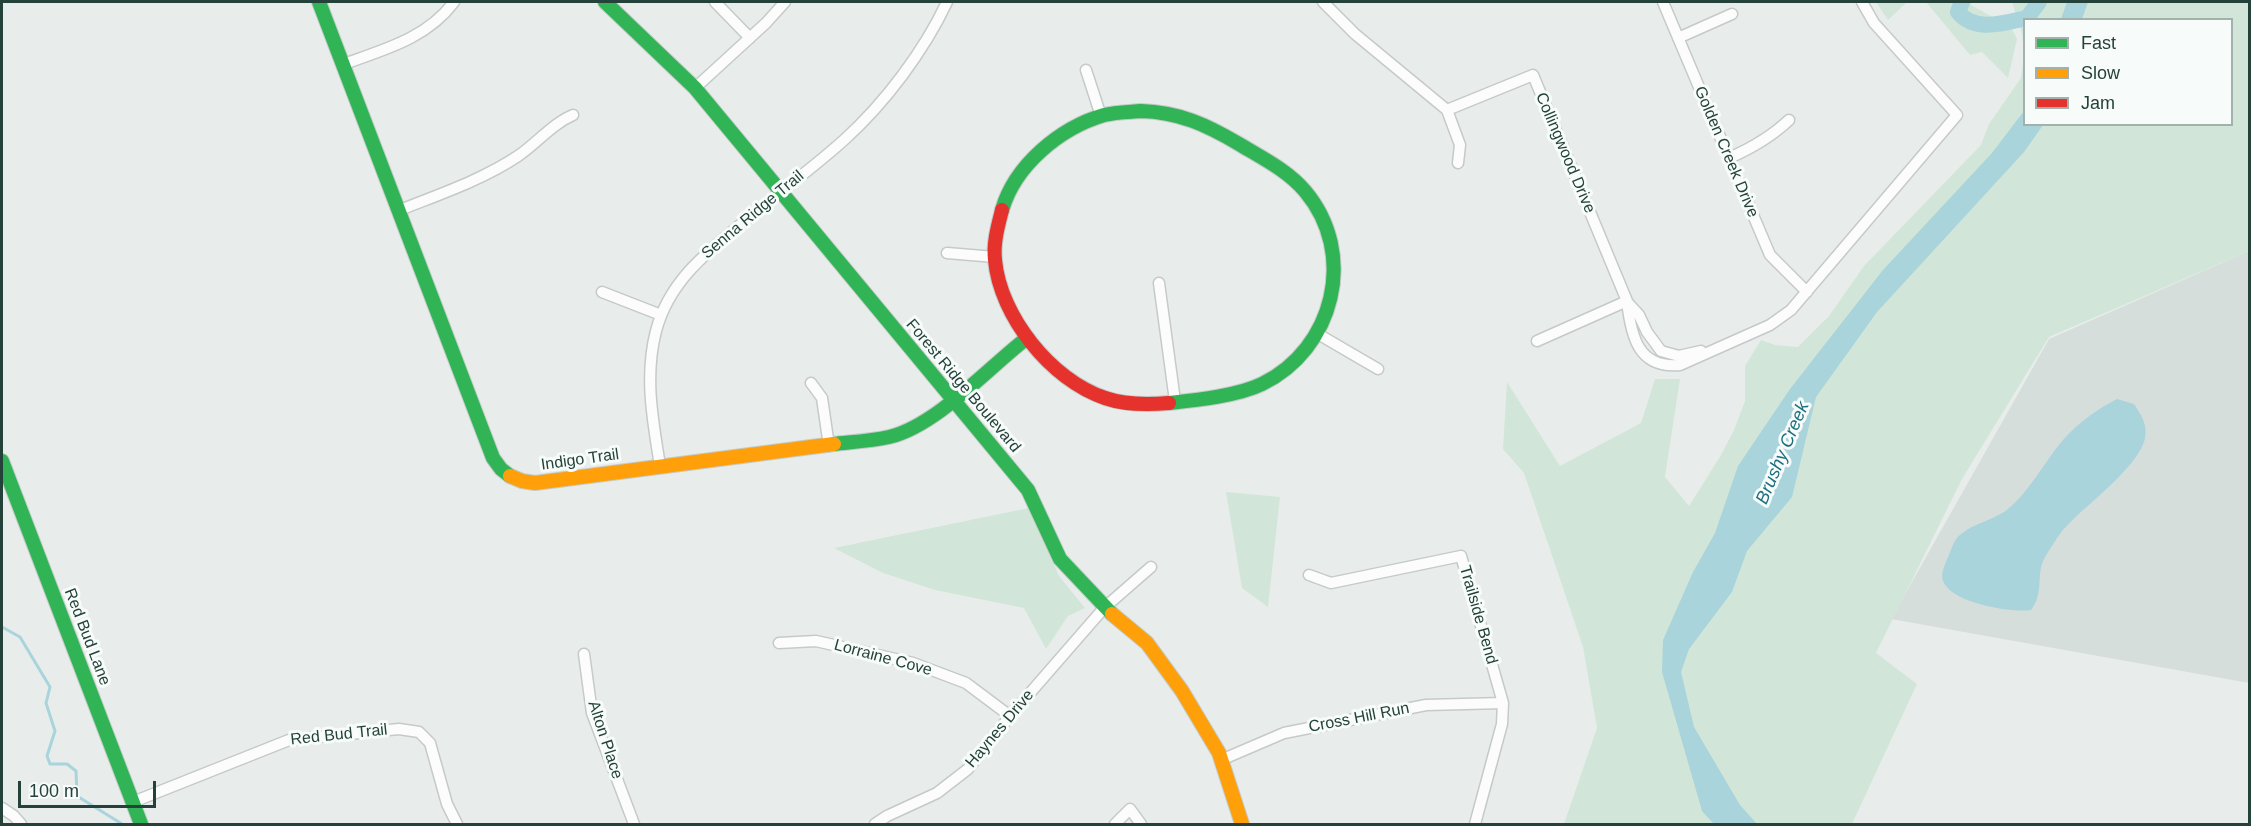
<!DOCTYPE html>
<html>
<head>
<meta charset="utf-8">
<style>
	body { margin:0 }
	#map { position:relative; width:2251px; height:826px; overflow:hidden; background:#e8edeb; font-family:Arial,sans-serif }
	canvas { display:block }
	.frame { position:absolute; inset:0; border:3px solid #24423a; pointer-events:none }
	.legend { position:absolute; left:2023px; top:18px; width:210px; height:108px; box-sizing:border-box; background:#f7fbf9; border:2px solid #a3b1ad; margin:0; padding:8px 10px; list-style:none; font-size:18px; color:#24423a }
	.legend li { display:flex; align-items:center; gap:12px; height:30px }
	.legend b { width:30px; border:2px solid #a3b1ad }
	.scale { position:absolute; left:18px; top:781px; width:138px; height:27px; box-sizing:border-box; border:3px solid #24423a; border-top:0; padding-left:8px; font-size:18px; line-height:21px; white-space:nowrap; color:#24423a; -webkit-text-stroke:4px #f7fbf9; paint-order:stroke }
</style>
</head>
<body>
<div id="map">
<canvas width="2251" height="826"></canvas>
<div class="frame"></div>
<ul class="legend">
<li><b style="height:8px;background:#30b455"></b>Fast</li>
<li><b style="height:8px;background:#ff9f0a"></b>Slow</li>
<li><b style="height:8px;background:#e5322d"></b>Jam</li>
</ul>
<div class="scale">100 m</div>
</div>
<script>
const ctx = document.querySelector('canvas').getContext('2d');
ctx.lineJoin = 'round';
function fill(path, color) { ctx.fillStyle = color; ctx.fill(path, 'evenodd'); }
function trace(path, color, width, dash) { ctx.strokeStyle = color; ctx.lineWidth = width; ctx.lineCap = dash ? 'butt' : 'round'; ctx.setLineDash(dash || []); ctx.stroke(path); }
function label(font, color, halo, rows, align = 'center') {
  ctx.font = font + ' Arial,sans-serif'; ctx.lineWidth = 6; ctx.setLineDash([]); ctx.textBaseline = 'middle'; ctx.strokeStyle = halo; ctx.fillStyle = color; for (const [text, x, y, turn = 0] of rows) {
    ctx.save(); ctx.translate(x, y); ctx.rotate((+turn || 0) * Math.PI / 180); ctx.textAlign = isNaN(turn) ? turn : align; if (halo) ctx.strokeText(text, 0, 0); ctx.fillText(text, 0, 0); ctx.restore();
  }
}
const built = new Path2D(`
	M2249,251v432l-358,-64 158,-280z`);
const green = new Path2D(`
	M1876,2h31l-19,18z
	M1926,2h45v3l40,22 6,12 -9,39 -26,-26 -12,3z
	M2012,2h237v249l-200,86 -87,142 -86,174 41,31 -65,140h-288l33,-96 -14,-81 -59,-174 -21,-24 4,-67 53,84 81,-43 14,-44h25l-15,98 24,29 32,-51 13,-25 11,-29v-35l16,-26 14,5 23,2 31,-31 35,-50 117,-121 8,-21 32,-46 3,-20v66h208v-104h-208v31l-2,-17z
	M1226,492l54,5 -12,110 -26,-19z
	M1029,508l30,68 26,32 -17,8 -22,33 -22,-41 -89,-18 -52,-17 -49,-25z`);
const water = new Path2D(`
	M2067,2h21l-6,17h-21z
	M2024,111v13l19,1 -19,27 -147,160 -61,85 -24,100 -45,54 -15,41 -43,57 -8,23 13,55 46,78 17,19h-43l-12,-13 -40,-139 1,-32 30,-68 22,-39 23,-67 52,-77 93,-119 109,-117z
	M2117,399l17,5c8,12 15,23 10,38 -11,30 -60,64 -81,88 -7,8 -12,18 -18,27 -10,17 0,35 -14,53 -20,3 -80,-7 -88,-29 -3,-8 3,-19 6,-26 2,-5 4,-12 8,-17 14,-15 36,-17 51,-29 23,-19 36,-47 55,-69 15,-17 34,-31 54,-41z`);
const stream = new Path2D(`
	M2,627l18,10 30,50 -4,16 9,28 -8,25 3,8h17l9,7 1,25 45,28`);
const river = new Path2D(`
	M1962,2l-4,10c17,21 46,11 69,6l12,-16`);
const street = new Path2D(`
	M715,2l35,36
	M1323,2l32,32 92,76
	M1663,2l107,253 37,37
	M1678,38l54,-24
	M344,64c42,-15 83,-26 110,-62
	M1086,70l15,46
	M695,88l71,-65 19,-21
	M1447,110l86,-35 94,226c4,35 11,68 53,64l90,-40 21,-15 166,-195 -83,-92 -12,-21
	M1447,110l13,35 -2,18
	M1729,158c23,-10 42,-21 60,-38
	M400,210c40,-16 82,-30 118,-54 19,-13 34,-32 55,-41
	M947,253l48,4
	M1159,283l16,118
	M602,292l59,23
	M1627,302l12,13 8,17 14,19 18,5 22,-5
	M1318,334l60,35
	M1537,341l90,-40
	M811,383l11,15 7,48
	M660,466c-7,-45 -16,-89 -4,-135 13,-50 51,-79 90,-111 32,-27 67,-52 98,-80 41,-37 80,-89 103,-138
	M1309,575l22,8 130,-27 42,147 -1,21 -27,100
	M779,643l37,-2 97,22 53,20 44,33
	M584,654l8,59 42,111
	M1221,760l63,-27 142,-28 77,-2
	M133,802l156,-62 110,-11 20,3 11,11 17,61 10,20
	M2,808l12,8 7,8
	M875,824l12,-8 50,-23 31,-24 42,-53 94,-108 47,-41
	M1115,824l15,-15 11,15`);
const fast = new Path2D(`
	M319,2l174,456 8,11 9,7
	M605,2l90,86 333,402 32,69 52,55
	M1141,111c38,1 66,14 98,33 23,14 48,26 66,47 53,63 29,158 -43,193 -25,12 -65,16 -93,19
	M1002,210c13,-45 58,-82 102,-95 12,-3 25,-3 37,-4
	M834,444c18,-2 37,-3 55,-7 47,-11 99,-69 138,-99
	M2,461l139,363`);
const slow = new Path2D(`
	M510,476l12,5 13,2 299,-39
	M1112,614l35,29 35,48 37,62 23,71`);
const jam = new Path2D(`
	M1002,210c-4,16 -9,33 -7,50 5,56 56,120 110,138 20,7 42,7 64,5`);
const streetNames = [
	["Golden Creek Drive",1726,152,67],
	["Collingwood Drive",1565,153,67],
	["Senna Ridge Trail",753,215,-40],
	["Forest Ridge Boulevard",963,386,50],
	["Indigo Trail",580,460,-8],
	["Trailside Bend",1478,615,74],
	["Red Bud Lane",87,637,69],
	["Lorraine Cove",883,658,15],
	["Cross Hill Run",1359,718,-11],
	["Haynes Drive",1000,729,-50],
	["Red Bud Trail",339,735,-6],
	["Alton Place",605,740,72]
];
const waterNames = [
	["Brushy Creek",1783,453,-67]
];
fill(built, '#d6dedb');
fill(green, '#d1e6d8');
fill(water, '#a9d4db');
trace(stream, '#a9d4db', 3);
trace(river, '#a9d4db', 16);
trace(street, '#c5cac8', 13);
trace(fast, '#c3cbc8', 16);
trace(slow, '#c3cbc8', 16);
trace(jam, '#c3cbc8', 16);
trace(street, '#fcfcfc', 10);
trace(fast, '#30b455', 14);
trace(slow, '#ff9f0a', 14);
trace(jam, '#e5322d', 14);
label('16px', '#24423a', '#f7fbf9', streetNames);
label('italic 18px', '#1c6f80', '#f7fbf9', waterNames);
</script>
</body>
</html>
